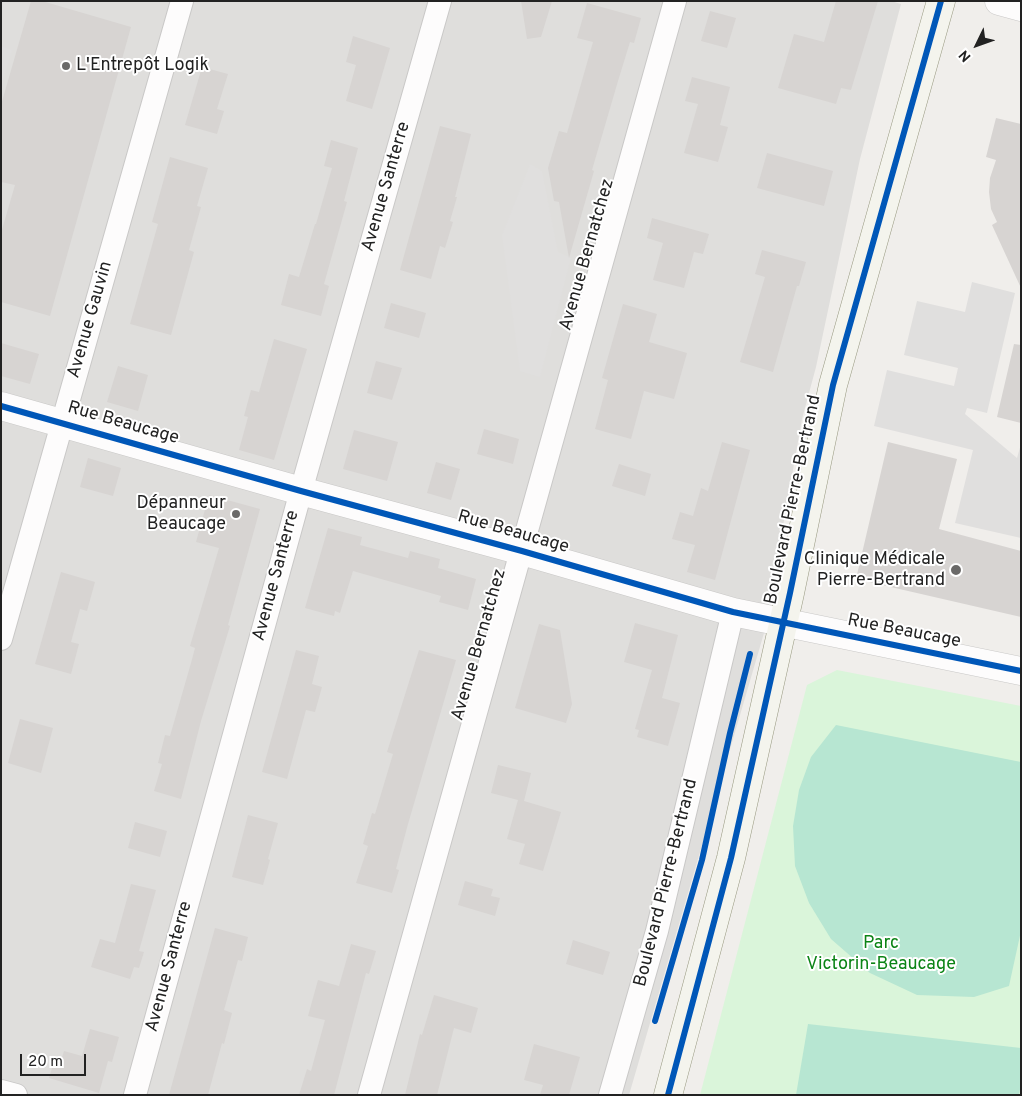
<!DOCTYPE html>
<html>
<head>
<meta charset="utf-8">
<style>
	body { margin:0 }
	#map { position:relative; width:1022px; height:1096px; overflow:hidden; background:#f0eeeb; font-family:Overpass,sans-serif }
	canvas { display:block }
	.frame { position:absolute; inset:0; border:2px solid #222; pointer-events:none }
	.north { position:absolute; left:952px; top:20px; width:50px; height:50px; -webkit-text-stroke:4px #fff; paint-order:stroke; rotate:228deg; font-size:14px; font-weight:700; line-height:20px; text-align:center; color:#222 }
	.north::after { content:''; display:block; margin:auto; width:18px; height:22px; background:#222; clip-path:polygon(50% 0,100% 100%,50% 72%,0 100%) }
	.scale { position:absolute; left:20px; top:1054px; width:66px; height:22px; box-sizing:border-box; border:2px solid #222; border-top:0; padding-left:6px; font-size:15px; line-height:18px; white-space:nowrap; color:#222; -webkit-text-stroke:4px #fff; paint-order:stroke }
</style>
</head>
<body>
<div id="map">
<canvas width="1022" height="1096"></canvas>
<div class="frame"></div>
<div class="north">N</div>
<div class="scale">20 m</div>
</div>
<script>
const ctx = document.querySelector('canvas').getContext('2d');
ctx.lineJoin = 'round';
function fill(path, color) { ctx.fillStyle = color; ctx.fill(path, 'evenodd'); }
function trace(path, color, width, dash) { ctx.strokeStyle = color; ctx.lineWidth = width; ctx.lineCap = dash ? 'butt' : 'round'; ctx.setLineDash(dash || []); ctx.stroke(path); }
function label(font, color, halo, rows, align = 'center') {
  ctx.font = font + ' Overpass,sans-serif'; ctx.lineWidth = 4; ctx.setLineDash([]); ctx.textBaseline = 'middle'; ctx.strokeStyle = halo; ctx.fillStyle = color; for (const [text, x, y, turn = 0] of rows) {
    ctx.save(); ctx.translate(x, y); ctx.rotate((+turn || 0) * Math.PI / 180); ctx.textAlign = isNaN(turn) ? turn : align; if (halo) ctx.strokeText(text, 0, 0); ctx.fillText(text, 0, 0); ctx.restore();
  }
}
const residential = new Path2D(`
	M1,1h890l10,3 -41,155 -44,208 -14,52 -38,214 -135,462h-628z`);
const park = new Path2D(`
	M837,670l184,36v389h-321l107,-410z`);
const pitch = new Path2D(`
	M836,725l185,37v169l-12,55 -35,11 -57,-2 -47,-22 -39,-34 -22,-36 -14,-37 -2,-40 6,-36 12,-33z
	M808,1024l213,24v36l-2,11h-223z`);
const parking = new Path2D(`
	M1,46l11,4 -11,37z
	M530,164l12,7 16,81 13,6 -31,119 -20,-6 -18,-136z
	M972,282l43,11 -28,120 -20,-5 -2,6 52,44 4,-14v94l-66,-15 18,-73 -99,-24 13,-56 67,16 4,-18 -54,-13 13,-54 48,11z`);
const building = new Path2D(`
	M31,1h11l89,26 -81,289 -49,-14v-69l14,-48 -14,-3v-77z
	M521,1h31l-11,36 -14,2z
	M836,1h42l-27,89 -10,-2 -5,16 -58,-16 16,-54 30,8z
	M587,3l54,15 -7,25 -4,-1 -12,39 -26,89 2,1 -25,87 -10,-56 -5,-1 -6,-33 11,-37 8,2 26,-91 -16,-4z
	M710,11l26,7 -9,30 -26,-7z
	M353,36l37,12 -18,61 -26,-8 10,-36 -10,-3z
	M202,67l26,7 -11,35 7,2 -7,23 -32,-9z
	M692,77l38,10 -10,38 8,2 -10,35 -34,-9 14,-49 -13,-3z
	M996,118l25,6v164l-29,-63 5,-3 -6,-13 -2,-17 1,-14 6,-18 -10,-3z
	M440,126l31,8 -16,63h2l-7,24 3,1 -8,26 -5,-2 -9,33 -31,-9z
	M331,140l27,8 -14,53 3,1 -23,82 5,2 -8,30 -40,-11 8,-31 10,3 16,-53h1l16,-56 -8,-2z
	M767,153l66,18 -9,35 -67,-18z
	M170,157l38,11 -11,38 4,1 -12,43 5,2 -23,83 -41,-11 28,-100 -6,-2z
	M652,218l57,16 -6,20 -9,-2 -10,36 -31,-8 10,-37 -16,-5z
	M762,250l44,12 -7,24h-2l-24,86 -33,-10 25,-85 -10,-3z
	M391,303l35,10 -7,25 -35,-10z
	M623,304l34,10 -8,28 38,11 -13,46 -30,-8 -13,48 -36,-10 13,-49 -6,-2z
	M274,339l33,10 -33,111 -35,-10 9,-33 -4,-1 7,-26 8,2z
	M1,343l38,11 -9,30 -29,-8z
	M1014,344l7,1v78l-24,-6z
	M376,361l26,7 -10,32 -25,-7z
	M118,366l30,9 -10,36 -31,-9z
	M484,429l35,10 -6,25 -36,-10z
	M354,430l44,12 -11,39 -44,-12z
	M722,442l28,8 -35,130 -28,-8 8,-27 -23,-6 8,-27 13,4 8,-28 7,3z
	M888,442l69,17 -18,70 82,22v66l-165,-38z
	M88,458l33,10 -8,28 -33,-9z
	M436,462l24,7 -9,31 -24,-7z
	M619,464l32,10 -6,22 -33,-10z
	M209,495l51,14 -32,116 2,1 -29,95 -20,78 -27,-8 8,-27 -4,-1 7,-28 5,1 21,-73 4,-15 -5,-2 29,-98 -23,-6z
	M328,528l34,9 -2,8 48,13 2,-7 30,8 -2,9 38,11 -8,31 -29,-8 2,-6 -88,-25 -13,42 -5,-2 -1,5 -29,-8z
	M61,572l34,10 -8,29 -7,-2 -9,33 8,2 -8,30 -36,-10z
	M635,623l43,12 -16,63 18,5 -12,43 -31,-9 2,-7 -4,-1 17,-59 -28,-8z
	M539,624l21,6 12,74 -6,19 -51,-15z
	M296,650l23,6 -7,28 10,3 -7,25 -9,-2 -19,69 -25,-7z
	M419,650l37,10 -48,164 -12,45 3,1 -7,23 -36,-10 12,-37 -5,-2 9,-31 3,1 18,-60 -6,-2z
	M20,719l33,9 -12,45 -33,-10z
	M498,765l33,8 -7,28 37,11 -18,59 -24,-7 6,-20 -18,-5 11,-39 -27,-7z
	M248,815l30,8 -10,36 2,1 -7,25 -31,-8z
	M135,822l32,9 -7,26 -32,-9z
	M465,881l28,8 -2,7 9,2 -5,18 -37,-11z
	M131,884l25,6 -17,61 5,1 -5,16 -5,-1 -4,12 -39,-12 9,-28 15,4z
	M215,928l33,9 -6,24 -4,-1 -14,50 8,3 -8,31 -2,-1 -14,52h-39z
	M573,940l37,12 -7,23 -37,-11z
	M351,944l25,7 -7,23 -3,-1 -32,122h-35l8,-26 4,2 14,-51 -17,-4 10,-36 21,6z
	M434,995l44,13 -7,25 -17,-5 -17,67h-32l15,-61 2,1z
	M90,1029l29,8 -7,25 -4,-1 -9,32 -50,-15 5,-16 6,2 4,-13 18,5z
	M534,1044l46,13 -11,38h-29l3,-10 -19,-5z`);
const minor = new Path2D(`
	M1,639l181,-638
	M1,1091l15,4
	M135,1095l166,-604 139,-490
	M369,1095l306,-1094
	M610,1095l47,-164 76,-319`);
const tertiary = new Path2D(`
	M999,1l22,6
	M1,406l300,85 221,60 211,61 288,59`);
const secondary = new Path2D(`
	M668,1095l63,-237 59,-265 43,-208 108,-384`);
const cycleway = new Path2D(`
	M1,406l300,85 221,60 211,61 288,59
	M655,1021l47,-161 28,-127 20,-79
	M668,1095l63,-237 59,-265 43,-208 108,-384`);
const markers = [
	[66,66,5,"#6a6968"],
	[236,514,5,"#6a6968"],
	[956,570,6,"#6a6968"]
];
const poiNames = [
	["L'Entrepôt Logik",76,66,"left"],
	["Dépanneur",226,504],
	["Beaucage",226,525],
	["Clinique Médicale",945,560],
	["Pierre-Bertrand",945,581]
];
const streetNames = [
	["Avenue Santerre",387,187,-74],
	["Avenue Bernatchez",588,255,-74],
	["Avenue Gauvin",91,320,-74],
	["Rue Beaucage",123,424,16],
	["Boulevard Pierre-Bertrand",794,500,-78],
	["Rue Beaucage",513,533,16],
	["Avenue Santerre",277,576,-75],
	["Rue Beaucage",904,632,11],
	["Avenue Bernatchez",480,645,-74],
	["Boulevard Pierre-Bertrand",667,883,-76],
	["Avenue Santerre",170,967,-75]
];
const parkNames = [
	["Parc",881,944],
	["Victorin-Beaucage",881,965]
];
fill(residential, '#dfdedc');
fill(park, '#daf5da');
fill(pitch, '#b7e6d2');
fill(parking, '#e0dfde');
fill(building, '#d7d4d2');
trace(minor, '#c9c8c7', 24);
trace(tertiary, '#c9c8c7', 29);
trace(secondary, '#999a82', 29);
trace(minor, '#fdfcfc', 22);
trace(tertiary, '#fdfcfc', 28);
trace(secondary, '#f4f4ed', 28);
trace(cycleway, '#0057b8', 6);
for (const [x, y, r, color] of markers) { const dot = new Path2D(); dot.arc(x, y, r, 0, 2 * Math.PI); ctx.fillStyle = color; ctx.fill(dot); trace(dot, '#fff', 2); }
label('18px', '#222', '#fff', poiNames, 'right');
label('18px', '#222', '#fff', streetNames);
label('18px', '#0c8416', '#fff', parkNames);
</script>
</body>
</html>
